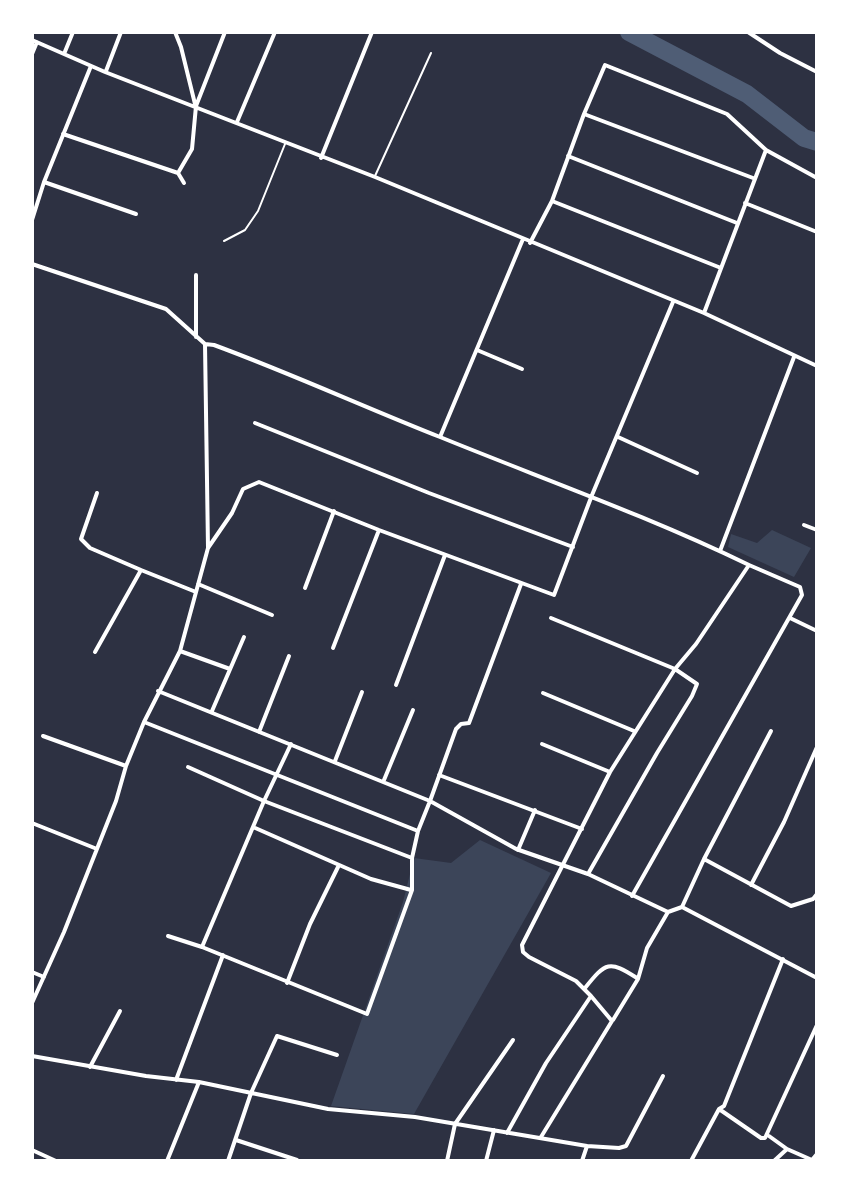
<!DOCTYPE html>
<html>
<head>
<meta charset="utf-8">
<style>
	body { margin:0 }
	#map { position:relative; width:849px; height:1193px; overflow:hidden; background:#2d3142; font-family:Mulish,sans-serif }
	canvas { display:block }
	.frame { position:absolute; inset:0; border:34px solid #fff; pointer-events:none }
</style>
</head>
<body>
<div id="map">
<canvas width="849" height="1193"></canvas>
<div class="frame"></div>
</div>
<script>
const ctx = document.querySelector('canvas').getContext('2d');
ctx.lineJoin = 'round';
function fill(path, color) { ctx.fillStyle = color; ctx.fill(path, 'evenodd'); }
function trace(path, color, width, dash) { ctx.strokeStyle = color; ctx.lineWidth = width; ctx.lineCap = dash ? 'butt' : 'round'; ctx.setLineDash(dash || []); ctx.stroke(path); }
const green = new Path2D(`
	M772,530l39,18 -17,29 -66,-30 3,-13 26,9z
	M480,840l71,33 -137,241 -83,-8 72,-204 11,-44 37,5z`);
const river = new Path2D(`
	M629,32l118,62 57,44 13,4`);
const service = new Path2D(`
	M375,176l56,-123
	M224,241l21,-11 13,-19 27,-67`);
const minor = new Path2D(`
	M175,32l6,15 14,57
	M748,32l32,21 37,19
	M32,40l73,32 270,105 329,136 113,53
	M32,54l5,-12
	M64,54l9,-22
	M106,71l15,-39
	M584,114l169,64
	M237,122l38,-90
	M63,134l115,39 6,10
	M568,156l169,67
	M321,158l51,-126
	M178,173l14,-24 4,-43 29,-74
	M44,182l92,32
	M552,201l169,67
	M745,203l72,29
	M32,220l12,-38 47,-116
	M530,243l22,-42 32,-87 21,-49 122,49 39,36 51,28
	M32,264l134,45 39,35
	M196,275v62
	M704,313l62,-163
	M477,350l45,19
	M255,423l174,70 144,54
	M440,437l83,-198
	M618,437l79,36
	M97,493l-16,46 9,9 51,22
	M804,525l13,5
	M208,548l-3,-204 9,1c76,28 150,62 226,92 103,42 208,79 309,128l-53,79 -21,25 -65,103 -88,173 1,7 6,5 47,24 15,15 -45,67 -39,70
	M720,551l74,-194
	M198,584l74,31
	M305,588l29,-77
	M551,618l124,51 22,15 -5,12 -35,57 -69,121
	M790,618l27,13
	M333,648l46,-118
	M180,651l50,18
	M95,652l46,-82 55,22
	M396,685l49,-130
	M158,691l272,110 26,-72 5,-5 8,-1 52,-139
	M543,693l91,38
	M212,711l32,-74
	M144,722l274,109 12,-30 88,49 17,-40
	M259,732l30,-76
	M43,736l83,30
	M542,744l68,28
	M335,761l27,-69
	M188,767l76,34 148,57
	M439,775l143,54
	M384,780l29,-70
	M32,823l65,26
	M253,827l118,52 40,11
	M519,850l69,24 80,38 14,-5 22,-48 87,47 22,-7 4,-5
	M704,859l67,-128
	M751,885l33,-63 33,-75
	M632,896l170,-301 -2,-8 -51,-22
	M682,907l135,71
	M168,936l34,11 165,67 45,-124v-32l6,-27
	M202,947l62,-146 27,-57
	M783,959l-59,147 -5,3 42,29h4l52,-113
	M32,972l12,5
	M287,983l23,-59 29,-59
	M585,988c21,-26 24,-28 52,-10
	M32,1003l32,-71 52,-131 10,-35 18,-44 36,-71 28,-103 24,-35 11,-24 16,-7 120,48 175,65 38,-100 81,-193
	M613,1020l25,-41 9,-31 21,-36
	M32,1056l114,20 53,6 129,27 87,8 172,29 -5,15
	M90,1067l30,-56
	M176,1080l47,-125
	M769,1136l18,13 25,11 5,-6
	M541,1137l71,-116 -21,-25
	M236,1140l61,20
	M587,1146l32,2 7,-2 37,-70
	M32,1150l24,11
	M167,1161l32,-79
	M228,1161l23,-68 26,-57 60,19
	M447,1161l8,-37 58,-84
	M486,1161l8,-31
	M691,1161l28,-52
	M774,1161l13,-12`);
fill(green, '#3c4559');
trace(river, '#4f5d75', 18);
trace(service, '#fff', 2);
trace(minor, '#fff', 4);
</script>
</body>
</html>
